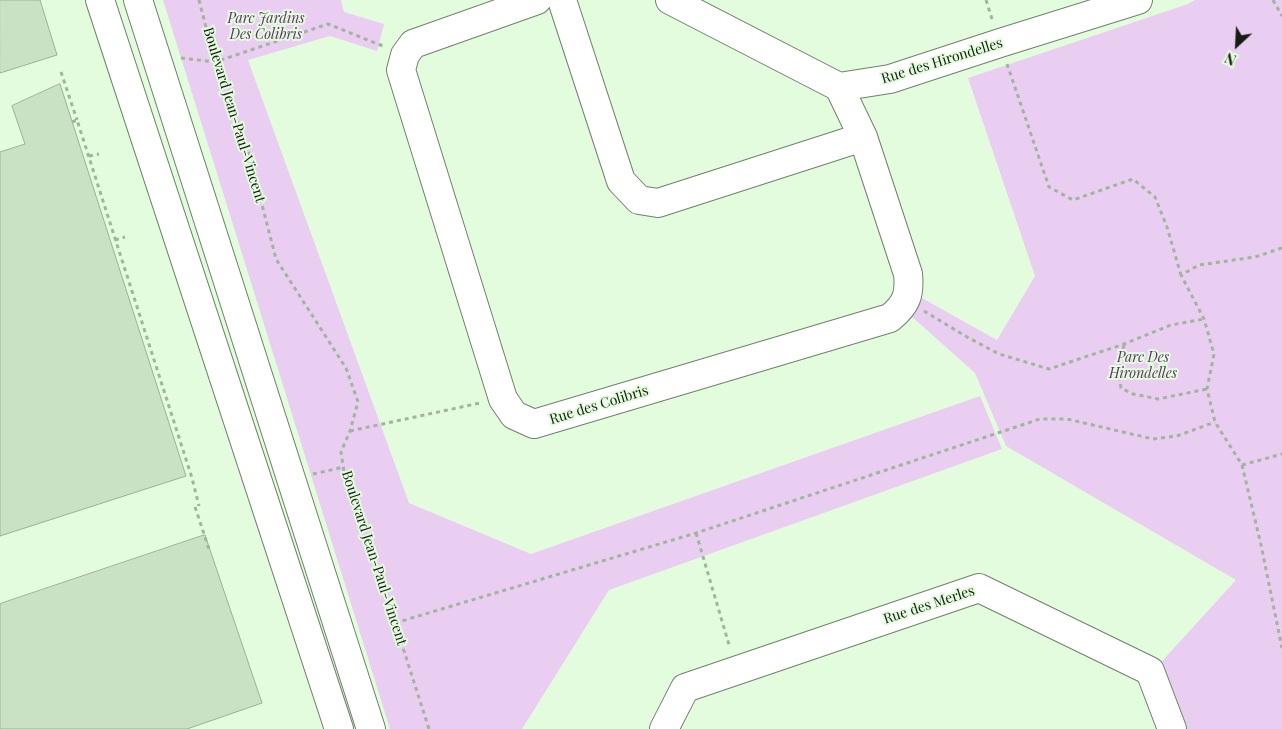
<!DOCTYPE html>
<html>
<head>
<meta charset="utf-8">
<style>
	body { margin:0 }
	#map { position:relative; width:1282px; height:729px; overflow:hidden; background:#e4fcde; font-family:"Playfair Display",serif }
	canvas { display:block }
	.north { position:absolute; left:1212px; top:20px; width:50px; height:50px; -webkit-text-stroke:4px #e4fcde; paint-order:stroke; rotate:205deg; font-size:14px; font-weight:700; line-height:20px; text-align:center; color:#151d13 }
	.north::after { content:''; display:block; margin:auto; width:18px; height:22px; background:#151d13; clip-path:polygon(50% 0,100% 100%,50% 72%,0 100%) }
</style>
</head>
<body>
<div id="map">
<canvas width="1282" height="729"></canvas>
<div class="north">N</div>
</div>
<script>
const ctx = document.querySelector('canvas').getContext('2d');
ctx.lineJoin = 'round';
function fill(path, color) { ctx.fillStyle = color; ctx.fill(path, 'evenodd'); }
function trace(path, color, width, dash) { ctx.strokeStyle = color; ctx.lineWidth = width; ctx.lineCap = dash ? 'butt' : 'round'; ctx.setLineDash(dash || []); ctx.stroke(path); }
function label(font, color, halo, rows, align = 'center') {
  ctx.font = font + ' "Playfair Display",serif'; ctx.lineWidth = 4; ctx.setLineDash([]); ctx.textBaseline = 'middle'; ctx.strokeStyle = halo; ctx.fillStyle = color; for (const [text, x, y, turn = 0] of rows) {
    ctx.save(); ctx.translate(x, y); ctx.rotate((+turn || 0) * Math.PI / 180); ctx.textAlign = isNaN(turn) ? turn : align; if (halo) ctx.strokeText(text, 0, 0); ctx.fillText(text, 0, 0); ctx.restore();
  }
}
const green = new Path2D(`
	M163,0h178l3,12 40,12 -7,27 -47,-15 -82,24 161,443 122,51 449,-158 22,53 -393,141 -87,139h-132z
	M1195,0h87v729h-106l-23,-58 83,-91 -230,-134 -31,-73 -65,-58 10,-18 77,43 38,-64 -67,-198 220,-74z`);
const building = new Path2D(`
	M0,0h40l17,55 -57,18z
	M60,84l126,392 -186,60v-384l25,-8 -13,-38z
	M205,535l57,168 -75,26h-187v-125z`);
const path = new Path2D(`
	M199,0l16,62 33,88 28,109 70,109 12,34 -8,29 -9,21 4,27 50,144 34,106
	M986,0l7,22
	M1273,0l9,16
	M181,58l34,4 113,-38 55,22
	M1007,64l42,123 24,13 60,-21 22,18 12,30 14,48
	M61,72l16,48
	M72,122l5,-2 115,358 7,28
	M89,156l10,-2
	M115,240l10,-3
	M1282,248l-27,9 -56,8 -18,10 23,44 10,35 -7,35 8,33 27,43 19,80 21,103
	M924,311l43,26 32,17 50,15 75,-25 47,-19 33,-6
	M1124,345l-6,25 3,18 12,6 25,5 49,-10
	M350,431l130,-28
	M1242,465l40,-11
	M313,474l31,-7
	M195,507l15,45
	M696,533l34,115
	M395,623l301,-90 344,-114h27l86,20 24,-3 38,-14`);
const minor = new Path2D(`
	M100,0l239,729
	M138,0l233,729
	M537,0l-124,44 -8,11 -4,15 102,329 11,16 20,9 356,-106c17,-14 20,-24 18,-44l-45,-137 -24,-50
	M562,0l59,181 18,19 19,3 205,-66
	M670,0l169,87 51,-8 110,-36 138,-43
	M664,729l21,-41 294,-100 171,83 22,58`);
const parkNames = [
	["Parc Jardins",266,19],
	["Des Colibris",266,35],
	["Parc Des",1143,358],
	["Hirondelles",1143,374]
];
const streetNames = [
	["Rue des Hirondelles",942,61,-17],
	["Boulevard Jean-Paul-Vincent",234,115,73],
	["Rue des Colibris",599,405,-17],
	["Boulevard Jean-Paul-Vincent",374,558,72],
	["Rue des Merles",929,605,-18]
];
fill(green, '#eacef2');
fill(building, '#cae2c4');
trace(building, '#9ab195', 1);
trace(minor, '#6d8368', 30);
trace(path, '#a1b49d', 3, [4, 4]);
trace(minor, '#fff', 28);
label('italic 14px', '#5d3269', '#e4fcde', parkNames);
label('14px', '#151d13', '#e4fcde', streetNames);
</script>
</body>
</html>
